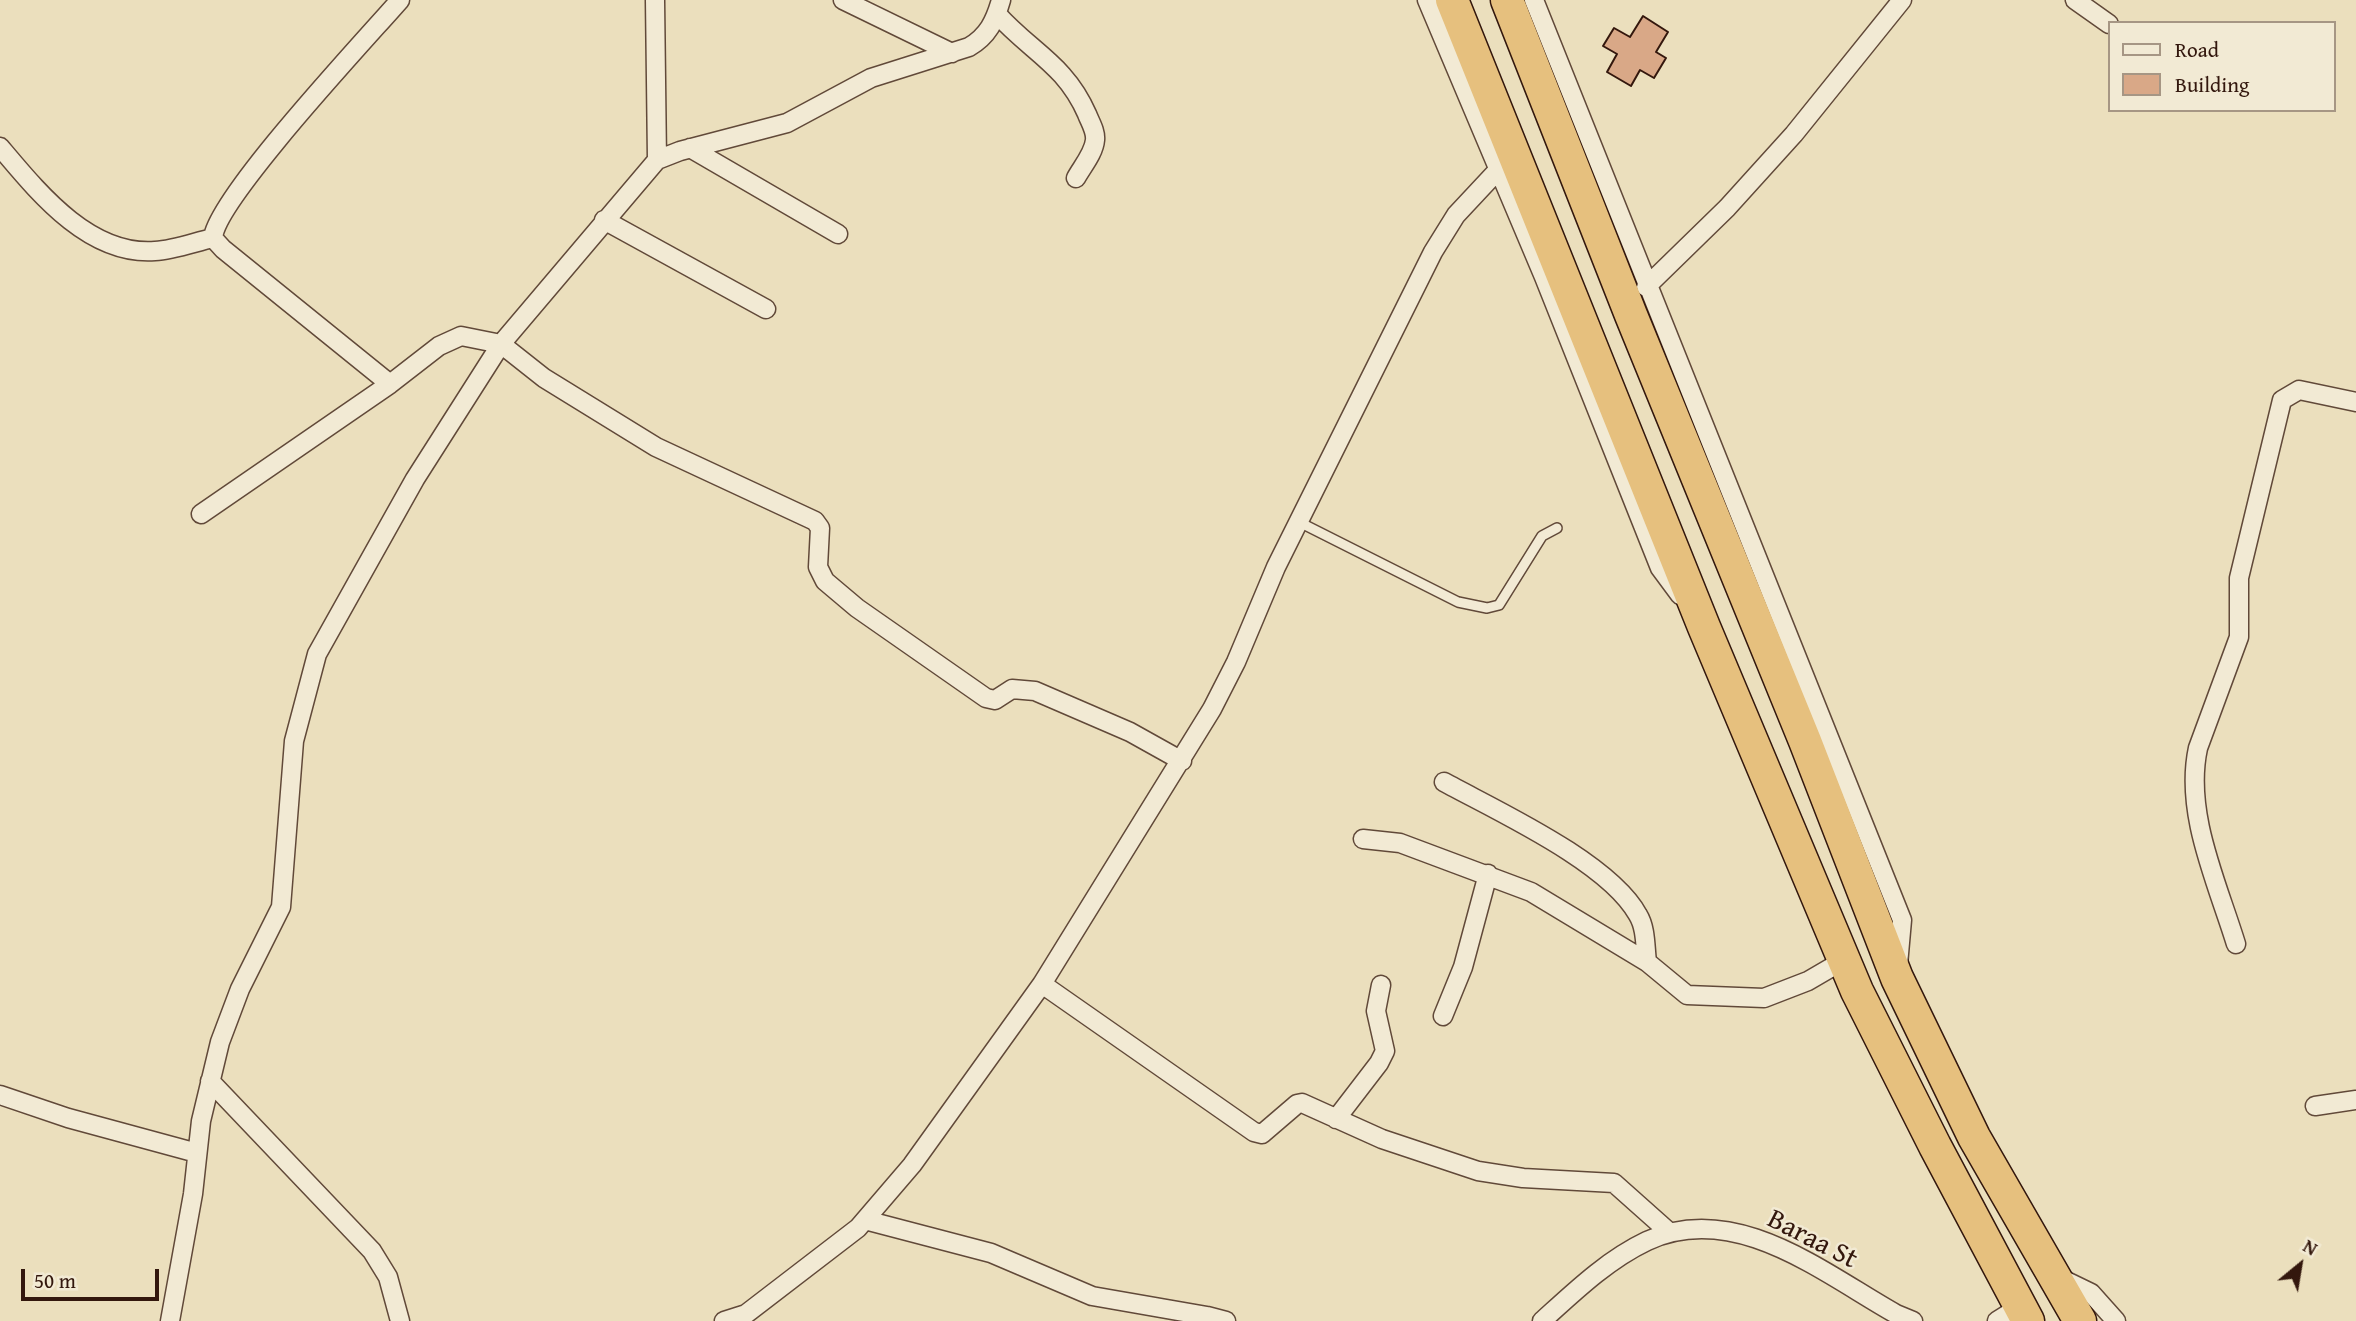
<!DOCTYPE html>
<html>
<head>
<meta charset="utf-8">
<style>
	body { margin:0 }
	#map { position:relative; width:2356px; height:1321px; overflow:hidden; background:#ebdfbd; font-family:"Gentium Book Plus",serif }
	canvas { display:block }
	.legend { position:absolute; left:2108px; top:21px; width:228px; height:91px; box-sizing:border-box; background:#f2ead4; border:2px solid #a69684; margin:0; padding:9px 12px; list-style:none; font-size:21px; color:#33170d }
	.legend li { display:flex; align-items:center; gap:14px; height:35px }
	.legend b { width:35px; border:2px solid #a69684 }
	.north { position:absolute; left:2265px; top:1230px; width:70px; height:70px; -webkit-text-stroke:5px #f2ead4; paint-order:stroke; rotate:30deg; font-size:19px; font-weight:700; line-height:28px; text-align:center; color:#33170d }
	.north::after { content:''; display:block; margin:auto; width:24px; height:32px; background:#33170d; clip-path:polygon(50% 0,100% 100%,50% 72%,0 100%) }
	.scale { position:absolute; left:21px; top:1269px; width:138px; height:32px; box-sizing:border-box; border:4px solid #33170d; border-top:0; padding-left:9px; font-size:21px; line-height:24px; white-space:nowrap; color:#33170d; -webkit-text-stroke:5px #f2ead4; paint-order:stroke }
</style>
</head>
<body>
<div id="map">
<canvas width="2356" height="1321"></canvas>
<ul class="legend">
<li><b style="height:9px;background:#f2ead4"></b>Road</li>
<li><b style="height:19px;background:#d9a887"></b>Building</li>
</ul>
<div class="north">N</div>
<div class="scale">50 m</div>
</div>
<script>
const ctx = document.querySelector('canvas').getContext('2d');
ctx.lineJoin = 'round';
function fill(path, color) { ctx.fillStyle = color; ctx.fill(path, 'evenodd'); }
function trace(path, color, width, dash) { ctx.strokeStyle = color; ctx.lineWidth = width; ctx.lineCap = dash ? 'butt' : 'round'; ctx.setLineDash(dash || []); ctx.stroke(path); }
function label(font, color, halo, rows, align = 'center') {
  ctx.font = font + ' "Gentium Book Plus",serif'; ctx.lineWidth = 5; ctx.setLineDash([]); ctx.textBaseline = 'middle'; ctx.strokeStyle = halo; ctx.fillStyle = color; for (const [text, x, y, turn = 0] of rows) {
    ctx.save(); ctx.translate(x, y); ctx.rotate((+turn || 0) * Math.PI / 180); ctx.textAlign = isNaN(turn) ? turn : align; if (halo) ctx.strokeText(text, 0, 0); ctx.fillText(text, 0, 0); ctx.restore();
  }
}
const building = new Path2D(`
	M1643,16l25,16 -12,20 10,6 -12,20 -14,-8 -9,16 -24,-14 10,-18 -14,-8 11,-18 16,9z`);
const lane = new Path2D(`
	M1299,522l159,80 29,6 12,-3 43,-69 15,-8`);
const street = new Path2D(`
	M655,0l2,160
	M843,0l109,53
	M1427,0l117,277 116,291 20,27
	M1534,0l368,920 -4,45
	M2075,0l34,24
	M997,14c34,38 68,50 90,100 3,8 9,17 8,26 -1,13 -13,27 -19,38
	M0,147c38,45 89,109 155,104 19,-1 40,-9 58,-13
	M690,148l148,86
	M604,220l162,89
	M1646,287l81,-79 67,-74 108,-134
	M390,384l-167,-135 -10,-11c3,-39 153,-199 187,-238
	M201,514l189,-130 49,-38 22,-10 40,8 43,34 112,69 159,74 5,7 -2,39 7,14 32,27 129,90 9,2 17,-11 23,2 95,41 52,29
	M1444,782c53,29 165,80 194,133 8,13 7,31 9,47
	M1363,839l37,4 131,49 116,70 40,33 77,3 44,-17 36,-21
	M2236,944c-19,-62 -52,-131 -38,-196l41,-111v-59l43,-178 17,-10 57,12
	M1042,984l212,148 8,2 35,-30 5,-1 80,36 96,32 45,7 91,5 55,49
	M1443,1016l20,-49 25,-93
	M210,1081l162,170 16,26 12,44
	M0,1095l68,23 129,35
	M2315,1106l41,-6
	M1336,1119l43,-56 6,-12 -9,-40 5,-26
	M865,1220l126,33 101,43 115,20
	M2058,1277l33,16 25,28
	M1195,1318l12,-2 19,5
	M170,1321l23,-127 8,-73 19,-79 20,-53 41,-82 13,-166 23,-87 98,-175 86,-135 156,-184 23,-9 107,-28 84,-45 98,-31c19,-11 26,-26 32,-47
	M724,1321l22,-7 112,-86 54,-63 130,-181 170,-275 24,-47 40,-95 157,-315 23,-37 43,-46
	M1542,1321c32,-29 65,-61 105,-80 88,-41 176,32 249,73l17,7
	M1997,1321l24,-15`);
const highway = new Path2D(`
	M1452,0l252,627 153,364 78,155 93,175
	M1507,0l124,315 174,426 92,237 77,159 106,184`);
const streetNames = [
	["Baraa St",1812,1240,27]
];
fill(building, '#d9a887');
trace(building, '#33170d', 2);
trace(lane, '#614939', 12);
trace(street, '#614939', 21);
trace(highway, '#33170d', 35);
trace(lane, '#f2ead4', 9);
trace(street, '#f2ead4', 18);
trace(highway, '#e6c07e', 32);
label('28px', '#33170d', '#f2ead4', streetNames);
</script>
</body>
</html>
